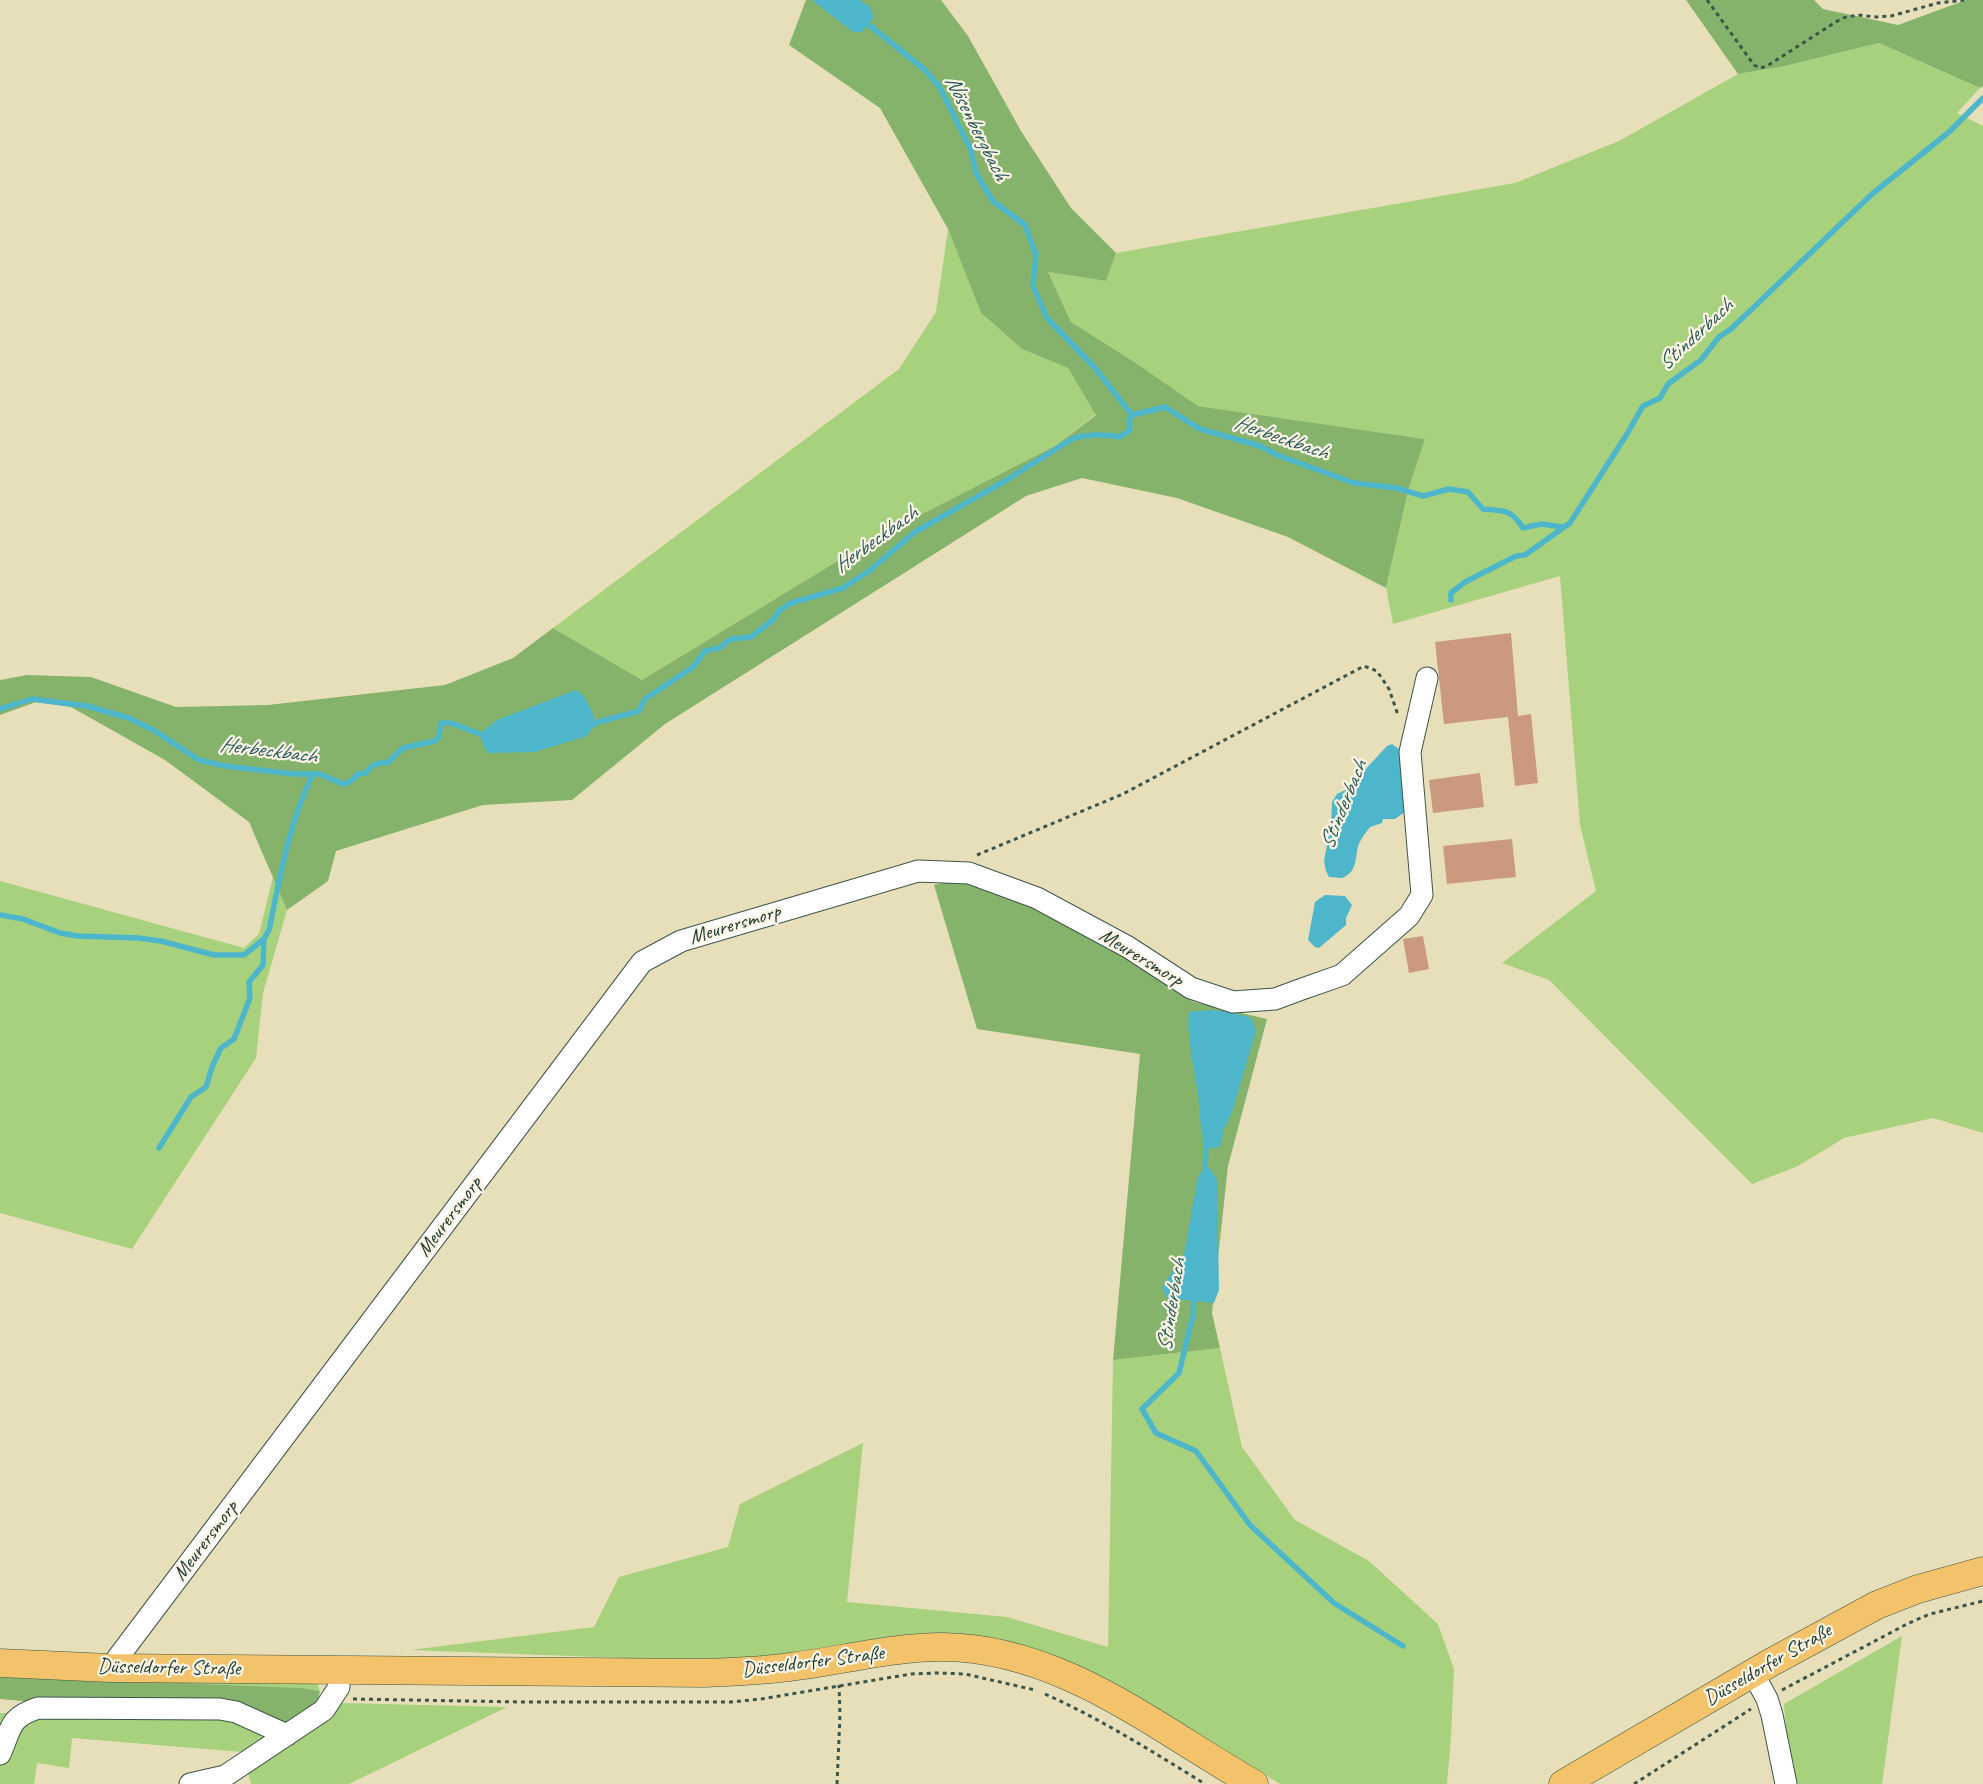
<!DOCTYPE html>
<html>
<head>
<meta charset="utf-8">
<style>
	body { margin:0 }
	canvas { display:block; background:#e7dfba }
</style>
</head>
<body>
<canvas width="1983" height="1784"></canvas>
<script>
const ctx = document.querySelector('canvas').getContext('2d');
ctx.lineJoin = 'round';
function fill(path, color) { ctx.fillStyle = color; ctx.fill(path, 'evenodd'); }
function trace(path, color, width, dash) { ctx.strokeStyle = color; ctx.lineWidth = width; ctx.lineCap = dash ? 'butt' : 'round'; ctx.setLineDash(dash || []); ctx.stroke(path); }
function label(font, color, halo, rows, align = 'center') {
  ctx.font = font + ' Caveat,sans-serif'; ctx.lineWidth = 4.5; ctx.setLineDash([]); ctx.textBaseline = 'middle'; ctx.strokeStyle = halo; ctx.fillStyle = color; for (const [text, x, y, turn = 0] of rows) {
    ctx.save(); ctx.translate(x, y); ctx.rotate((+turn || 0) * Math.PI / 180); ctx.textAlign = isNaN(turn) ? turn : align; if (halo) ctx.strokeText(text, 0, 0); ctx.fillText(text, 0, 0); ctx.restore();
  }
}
const green = new Path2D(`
	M1879,43l101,45 -23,25 26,13v1007l-50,-15 -89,20 -46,28 -46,18 -203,-204 -47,-17 94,-72 -16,-66 -20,-249 -167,48 -7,-36 22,-97 17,-52 -227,-33 -62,-43 -65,-41 -23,-50 58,9 10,-28 399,-70 104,-42 119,-67 47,-8z
	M948,229l33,84 41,36 46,19 28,46 -41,32 -178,91 -235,143 -89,-52 346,-259 37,-57z
	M273,877l14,33 -24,83 -7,65 -124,191 -132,-36v-332l244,67 15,-14z
	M1220,1348l22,99 53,73 74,41 69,63 16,45 -3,69 -4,46h-167l-34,-21 -30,-15 -99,-60 -73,-37 -67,-14 -68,-3 -159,25 -126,-1 -214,-8 184,-23 25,-50 109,-30 12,-43 123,-61 -16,159 160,15 101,30 5,-287z
	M1902,1636l-20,148h-86l-10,-54 -2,-26z
	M113,1678l204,4 3,9 -17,-3 -101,-4z
	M341,1703l166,4 -158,77h-98l-9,-32 -170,-14 -3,30 -32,-5 -3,21h-34v-71l226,3 60,31z`);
const forest = new Path2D(`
	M806,0h135l27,36 53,95 50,77 45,45 -10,28 -58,-9 23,50 65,41 62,43 227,33 -17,52 -22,97 -98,-51 -111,-39 -95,-20 -56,18 -361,228 -93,76 -89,5 -147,46 -8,30 -41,29 -38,-88 -84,-62 -94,-53 -35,-5 -36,13v-35l27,-5 64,2 85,30 92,-2 177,-20 68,-27 40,-30 89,52 235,-143 178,-91 41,-31 -28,-47 -46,-19 -41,-36 -33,-84 -68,-121 -91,-63z
	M1686,0h128l9,9 75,16 68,-25h17v86l-3,2 -101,-45 -94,23 -47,8z
	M962,879l54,15 103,55 75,53 73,17 -39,147 -16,147 8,35 -107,12 27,-306 -163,-25 -43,-144z
	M0,1677l113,1 89,6 101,4 17,3 -4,17 -23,13 -12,2 -240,-18 -19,-4 -22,-2z`);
const water = new Path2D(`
	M812,0h48l10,7 4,10 -12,15h-9z
	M576,690l8,6 10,20 1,8 -8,12 -52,16 -48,1 -8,-19 18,-14z
	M1392,744l11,8 2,60 -10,7h-12l-1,4 -12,4c-3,4 -7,9 -9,13 -8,11 0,31 -19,38l-13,-1 -3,-6 -2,-10 7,-37 1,-22 5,-8 10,-5 40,-43z
	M1325,895l20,1 7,9 -6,13v7l-27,23 -4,-1 -7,-7 7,-38z
	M1212,1010l19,2 20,6 5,13 -24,81 -8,17 -4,18 -15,2c-5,-21 -5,-39 -8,-61 -4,-27 -10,-48 -8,-76z
	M1206,1167l4,2 7,11 2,110 -5,13 -47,-5 -5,-11 22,-32 14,-79z`);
const stream = new Path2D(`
	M864,21l60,48 15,17 32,64 5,23 17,28 32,24 11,30 -3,31 14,32 48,50 37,47
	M1451,600v-7l14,-11 51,-26 9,-1 45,-32 57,-89 16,-28 17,-8 8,-14 33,-24 18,-23 12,-8 141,-135 77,-62 34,-34
	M0,709l32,-10 55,7 42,12 26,13 44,29 26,6 69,8h26l23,10 7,-2 8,-8 8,-1c6,-8 11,-11 21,-10l16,-15 32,-7 4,-4 2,-14h10l34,13
	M588,728l10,-6 41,-11 6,-12 48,-32 12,-16 14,-3 12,-9 20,-2 22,-17 6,-9 12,-8 52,-15 26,-17 46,-39 90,-51 67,-42c12,-5 35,-5 48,-2l10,-7 -1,-9 3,-6 33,-8 35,22 60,17 17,9 77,28 43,5 26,8 26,-7 19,3 15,17c21,2 28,0 40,19l18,-4 22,3
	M0,915l23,4 37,14 18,3 60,2 23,3 53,14h30l20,-16 5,-9c11,-53 20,-108 44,-156
	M159,1148l32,-51 15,-10 6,-20 9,-19 13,-9 16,-41 -1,-16 14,-17 1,-26
	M1205,1174l1,-30
	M1194,1296l-1,19 -14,58 -37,36 14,24 40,18 54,74 84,78 69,43`);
const building = new Path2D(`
	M1511,633l7,83 13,-2 7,69 -23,3 -7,-69 -64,7 -9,-82z
	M1480,773l4,34 -51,6 -4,-33z
	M1512,839l4,38 -69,7 -4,-38z
	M1423,936l6,33 -20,4 -6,-34z`);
const path = new Path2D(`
	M1707,0l47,65 6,3 7,-2 75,-48 16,-3 18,2 15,-1 47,-13 27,-3
	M977,855l146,-61 241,-128 13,5 12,18 9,26
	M1782,1690l127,-67 21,-9 53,-13
	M1045,1694c56,25 108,58 160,90
	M353,1699l169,3h209l30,-3 150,-25 27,-1 27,1 70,16
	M837,1784l3,-69 -1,-30
	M1634,1784l117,-75`);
const minor = new Path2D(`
	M110,1668l532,-706 39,-21 237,-70 51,2 68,25 91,49 63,41 42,14 42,-3 27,-10 40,-14 67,-59 13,-21 -12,-143 17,-74
	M1753,1673l14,26 5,16 14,69
	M0,1754c12,-26 8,-36 38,-46l182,1 16,3 51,23
	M190,1784l35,-8 99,-66 15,-23v-17`);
const major = new Path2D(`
	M0,1663l110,5 595,5c28,-1 56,-2 84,-6 51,-6 102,-20 154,-20 118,1 213,81 311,137
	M1563,1784l207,-121 107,-58 41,-16 65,-18`);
const streetNames = [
	["Meurersmorp",735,925,-17],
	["Meurersmorp",1141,958,31],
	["Meurersmorp",450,1217,-53],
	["Meurersmorp",206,1541,-53],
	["Düsseldorfer Straße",813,1662,-7],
	["Düsseldorfer Straße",1768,1665,-30],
	["Düsseldorfer Straße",169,1668,1]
];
const waterNames = [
	["Nösenbergbach",976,128,63],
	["Stinderbach",1696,335,-43],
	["Herbeckbach",1281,438,19],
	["Herbeckbach",876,540,-36],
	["Herbeckbach",268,751,7],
	["Stinderbach",1344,805,-68],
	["Stinderbach",1172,1305,-81]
];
fill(green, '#a7d17d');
fill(forest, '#85b36c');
fill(water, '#4db6cb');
trace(stream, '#4db6cb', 5.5);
fill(building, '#cb9a7e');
trace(minor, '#3d5548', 23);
trace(major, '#3d5548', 29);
trace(path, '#3d5548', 3, [4, 4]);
trace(minor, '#fff', 21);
trace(major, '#f2c36a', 28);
label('21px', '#1f3d34', '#fcf5e5', streetNames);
label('italic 22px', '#2a5b5a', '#fcf5e5', waterNames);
</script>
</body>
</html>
